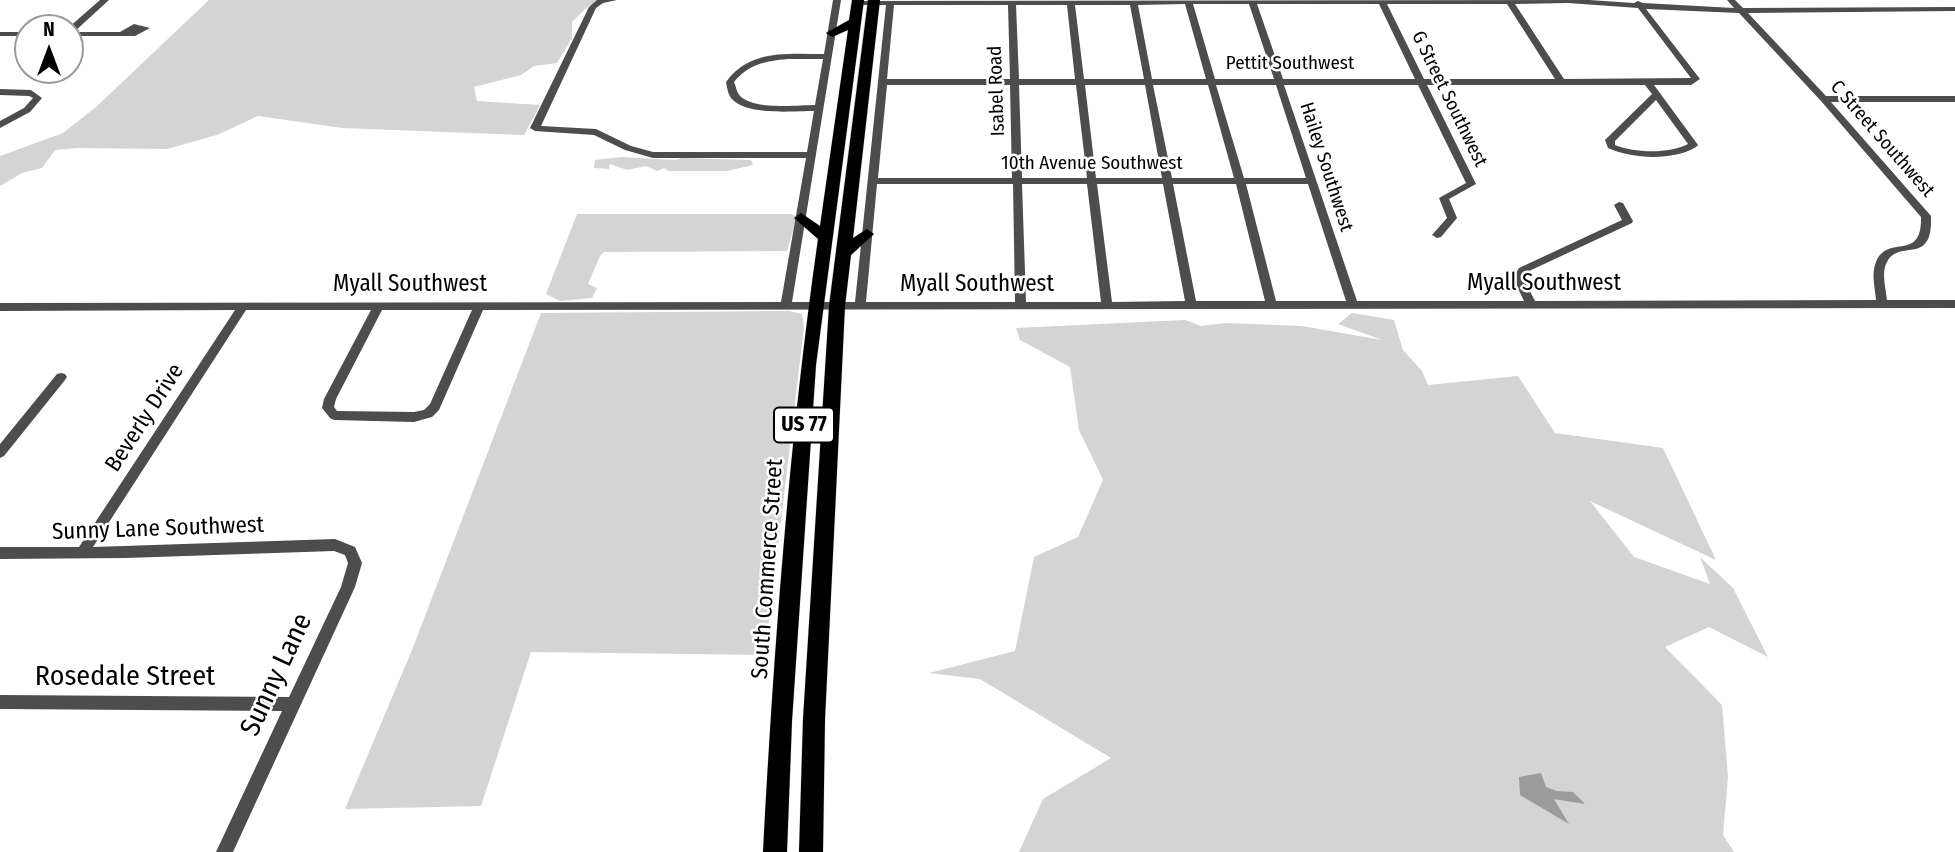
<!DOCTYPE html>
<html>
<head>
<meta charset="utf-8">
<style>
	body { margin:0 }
	#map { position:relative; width:1955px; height:852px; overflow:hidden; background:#fff; font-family:"Fira Sans Condensed",sans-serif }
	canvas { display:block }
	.north { position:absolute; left:14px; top:14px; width:70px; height:70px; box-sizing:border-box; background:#fff; border:2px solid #999; border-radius:50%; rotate:0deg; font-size:19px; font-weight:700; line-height:28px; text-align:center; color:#000 }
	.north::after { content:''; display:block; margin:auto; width:24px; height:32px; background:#000; clip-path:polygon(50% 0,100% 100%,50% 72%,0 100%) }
</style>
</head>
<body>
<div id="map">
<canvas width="1955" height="852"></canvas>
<div class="north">N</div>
</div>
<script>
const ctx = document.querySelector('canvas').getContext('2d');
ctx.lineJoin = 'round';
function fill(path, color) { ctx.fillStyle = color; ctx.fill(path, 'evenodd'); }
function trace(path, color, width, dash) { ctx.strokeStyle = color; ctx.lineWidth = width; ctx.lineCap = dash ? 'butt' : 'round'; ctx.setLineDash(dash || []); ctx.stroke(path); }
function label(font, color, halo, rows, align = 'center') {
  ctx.font = font + ' "Fira Sans Condensed",sans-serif'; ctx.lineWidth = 5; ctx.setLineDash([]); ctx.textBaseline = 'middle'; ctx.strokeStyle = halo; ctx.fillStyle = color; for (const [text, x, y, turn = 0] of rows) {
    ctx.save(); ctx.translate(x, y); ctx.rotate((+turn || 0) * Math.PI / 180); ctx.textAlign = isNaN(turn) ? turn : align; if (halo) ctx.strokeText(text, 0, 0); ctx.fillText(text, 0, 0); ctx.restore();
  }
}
const green = new Path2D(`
	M209,0h390l-14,9 -13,13v16l-15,25 -23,3 -13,9 -47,12 3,14 63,4 -16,30 -182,-7 -84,-12 -41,19 -50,14 -90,-1 -22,2 -13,18 -20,5 -22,13v-30l63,-23 33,-26z
	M622,157l53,3 7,-2 69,2 2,5 -26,6h-59l-4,-3 -7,3 -11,-5 -19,4 -17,-6 -1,5 -15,-1 1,-8z
	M577,214h214l6,3 -10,34 -183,1 -4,4 -12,28 9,4 -5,10 -32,3 -14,-7z
	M789,311l13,3 2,13 -39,328 -234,-3 -50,154 -136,3 67,-159 129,-337z
	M1352,313l42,7 9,30 19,21 6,14 90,-9 37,57 108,15 53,112 -126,-59 44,56 76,27 -10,-27 33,31 35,69 -59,-30 -44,20 57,58 6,72 -5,58 11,17h-715l24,-53 68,-41 -131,-79 -51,-6 86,-22 19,-94 44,-20 25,-57 -24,-50 -9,-63 -50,-27 -4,-12 169,-8 16,6 25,-3 76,3 80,14 -44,-16z`);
const water = new Path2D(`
	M1541,773l5,14 11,4 16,1 12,12 -31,-5 15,25 -49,-29 -1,-18z`);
const minor = new Path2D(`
	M100,0h9l-35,32h46l14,-8 16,4 -15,8h-65l-2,-8z
	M597,0h20l-14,3 -7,5 -55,118 55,3 35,17 22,6h154l7,-41c-22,0 -68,5 -83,-13 -3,-4 -4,-11 -5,-16 24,-33 61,-28 98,-28l9,-54h8l-49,302h63l31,-297h-28l-4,-2 1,-2 734,-1 45,3 4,-2 5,2 91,5 -7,-8h8l8,8 212,-1v4l-207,2 78,83h129v6h-124l100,114c2,51 -31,22 -44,46 -6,10 -1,27 0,38h68v8l-1472,2 -44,100 -7,7 -18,5 -80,-2 -4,-2 -8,-10 2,-9 47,-89h-125l-153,237 242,-8 20,8 7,16 -7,24 -122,265h-17l66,-141 -282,-2v-14l289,2 52,-110 7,-24 -3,-8 -11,-4 -208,7 -126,1v-12h79l156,-237 -235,1v-8l781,-1 25,-144h-153l-28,-8 -31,-15 -59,-4 -5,-3 59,-121zM1568,3l70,5 53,70 -127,1 -49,-75zM1185,4l21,75h-54l-14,-74zM1193,4h56l25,75h-59zM1257,4h122l36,75h-132zM1387,4h120l48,75h-131zM894,5h114l2,74h-123zM1016,5h51l8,74h-56zM1075,5h55l14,74h-60zM1646,9l93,4 82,88 100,116c1,46 -33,16 -45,45 -5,11 -1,26 0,38l-341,1 -12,-23 4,-6 105,-49 1,-2 -10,-18 -4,-1 -5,3 8,15 -103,48 -6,10 11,23h-167l-73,-216h134l48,98 -27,15 8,20 -15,17 5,3 4,-1 16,-19 -8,-19 27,-15 -49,-99h218l7,9 -45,44 -2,2 3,8c24,11 65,13 88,-1l2,-2 -44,-60h37l9,-6zM788,59h35l-8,46c-18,0 -67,6 -77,-12 -2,-3 -2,-7 -4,-11 15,-18 32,-21 54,-23zM887,85h123l2,93h-134zM1019,85h57l11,93h-65zM1085,85h60l17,93h-66zM1153,85h55l26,93h-62zM1216,85h60l30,93h-62zM1656,100l32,44c-19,10 -53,9 -73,1v-4zM877,184h136l2,118h-149zM1022,184h65l14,118h-75zM1097,184h66l22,117 -73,1zM1173,184h63l29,117h-69zM1246,184h62l38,117h-70zM382,310h90l-42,94 -6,6 -10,2 -77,-1 -3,-4 2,-8z
	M0,32h28v4h-28z
	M0,89l31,1 11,8 -12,14 -30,16v-7l24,-13 9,-10 -4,-2 -29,-1z
	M61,373l4,1 2,3 -2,3 -61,76 -4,2v-14l57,-70z`);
const major = new Path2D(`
	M852,0h12l-48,365 -24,356 -5,131h-24c11,-205 26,-410 55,-613l-24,-21 7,-5 19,13 28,-196 -16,7 -6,-4 23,-13z
	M868,0h12l-27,238 14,-9 7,5 -23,21 -6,51 -20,413 -2,133h-24l4,-133 26,-413z`);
const farStreetnames = [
	["Pettit Southwest",1290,64],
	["Isabel Road",997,91,-92],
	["G Street Southwest",1449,99,64],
	["C Street Southwest",1882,139,49],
	["10th Avenue Southwest",1092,164],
	["Hailey Southwest",1326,167,72]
];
const shields = [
	[804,425,60]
];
const shieldNames = [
	["US 77",804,425]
];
const streetNames = [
	["Myall Southwest",1544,284],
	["Myall Southwest",410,285],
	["Myall Southwest",977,285],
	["Beverly Drive",145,418,-57],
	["Sunny Lane Southwest",158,529,-2],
	["South Commerce Street",768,569,-86]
];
const nearStreetnames = [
	["Sunny Lane",277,675,-65],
	["Rosedale Street",125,677]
];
fill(green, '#d4d4d4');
fill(water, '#9b9b9b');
trace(major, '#dbdbdb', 1);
fill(minor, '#4d4d4d');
fill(major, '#000');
label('19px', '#000', '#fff', farStreetnames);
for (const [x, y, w] of shields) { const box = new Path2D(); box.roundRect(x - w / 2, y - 17.5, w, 35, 5); ctx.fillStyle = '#fff'; ctx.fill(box); trace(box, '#000', 2); }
label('bold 21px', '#000', null, shieldNames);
label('23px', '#000', '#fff', streetNames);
label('28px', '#000', '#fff', nearStreetnames);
</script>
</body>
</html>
